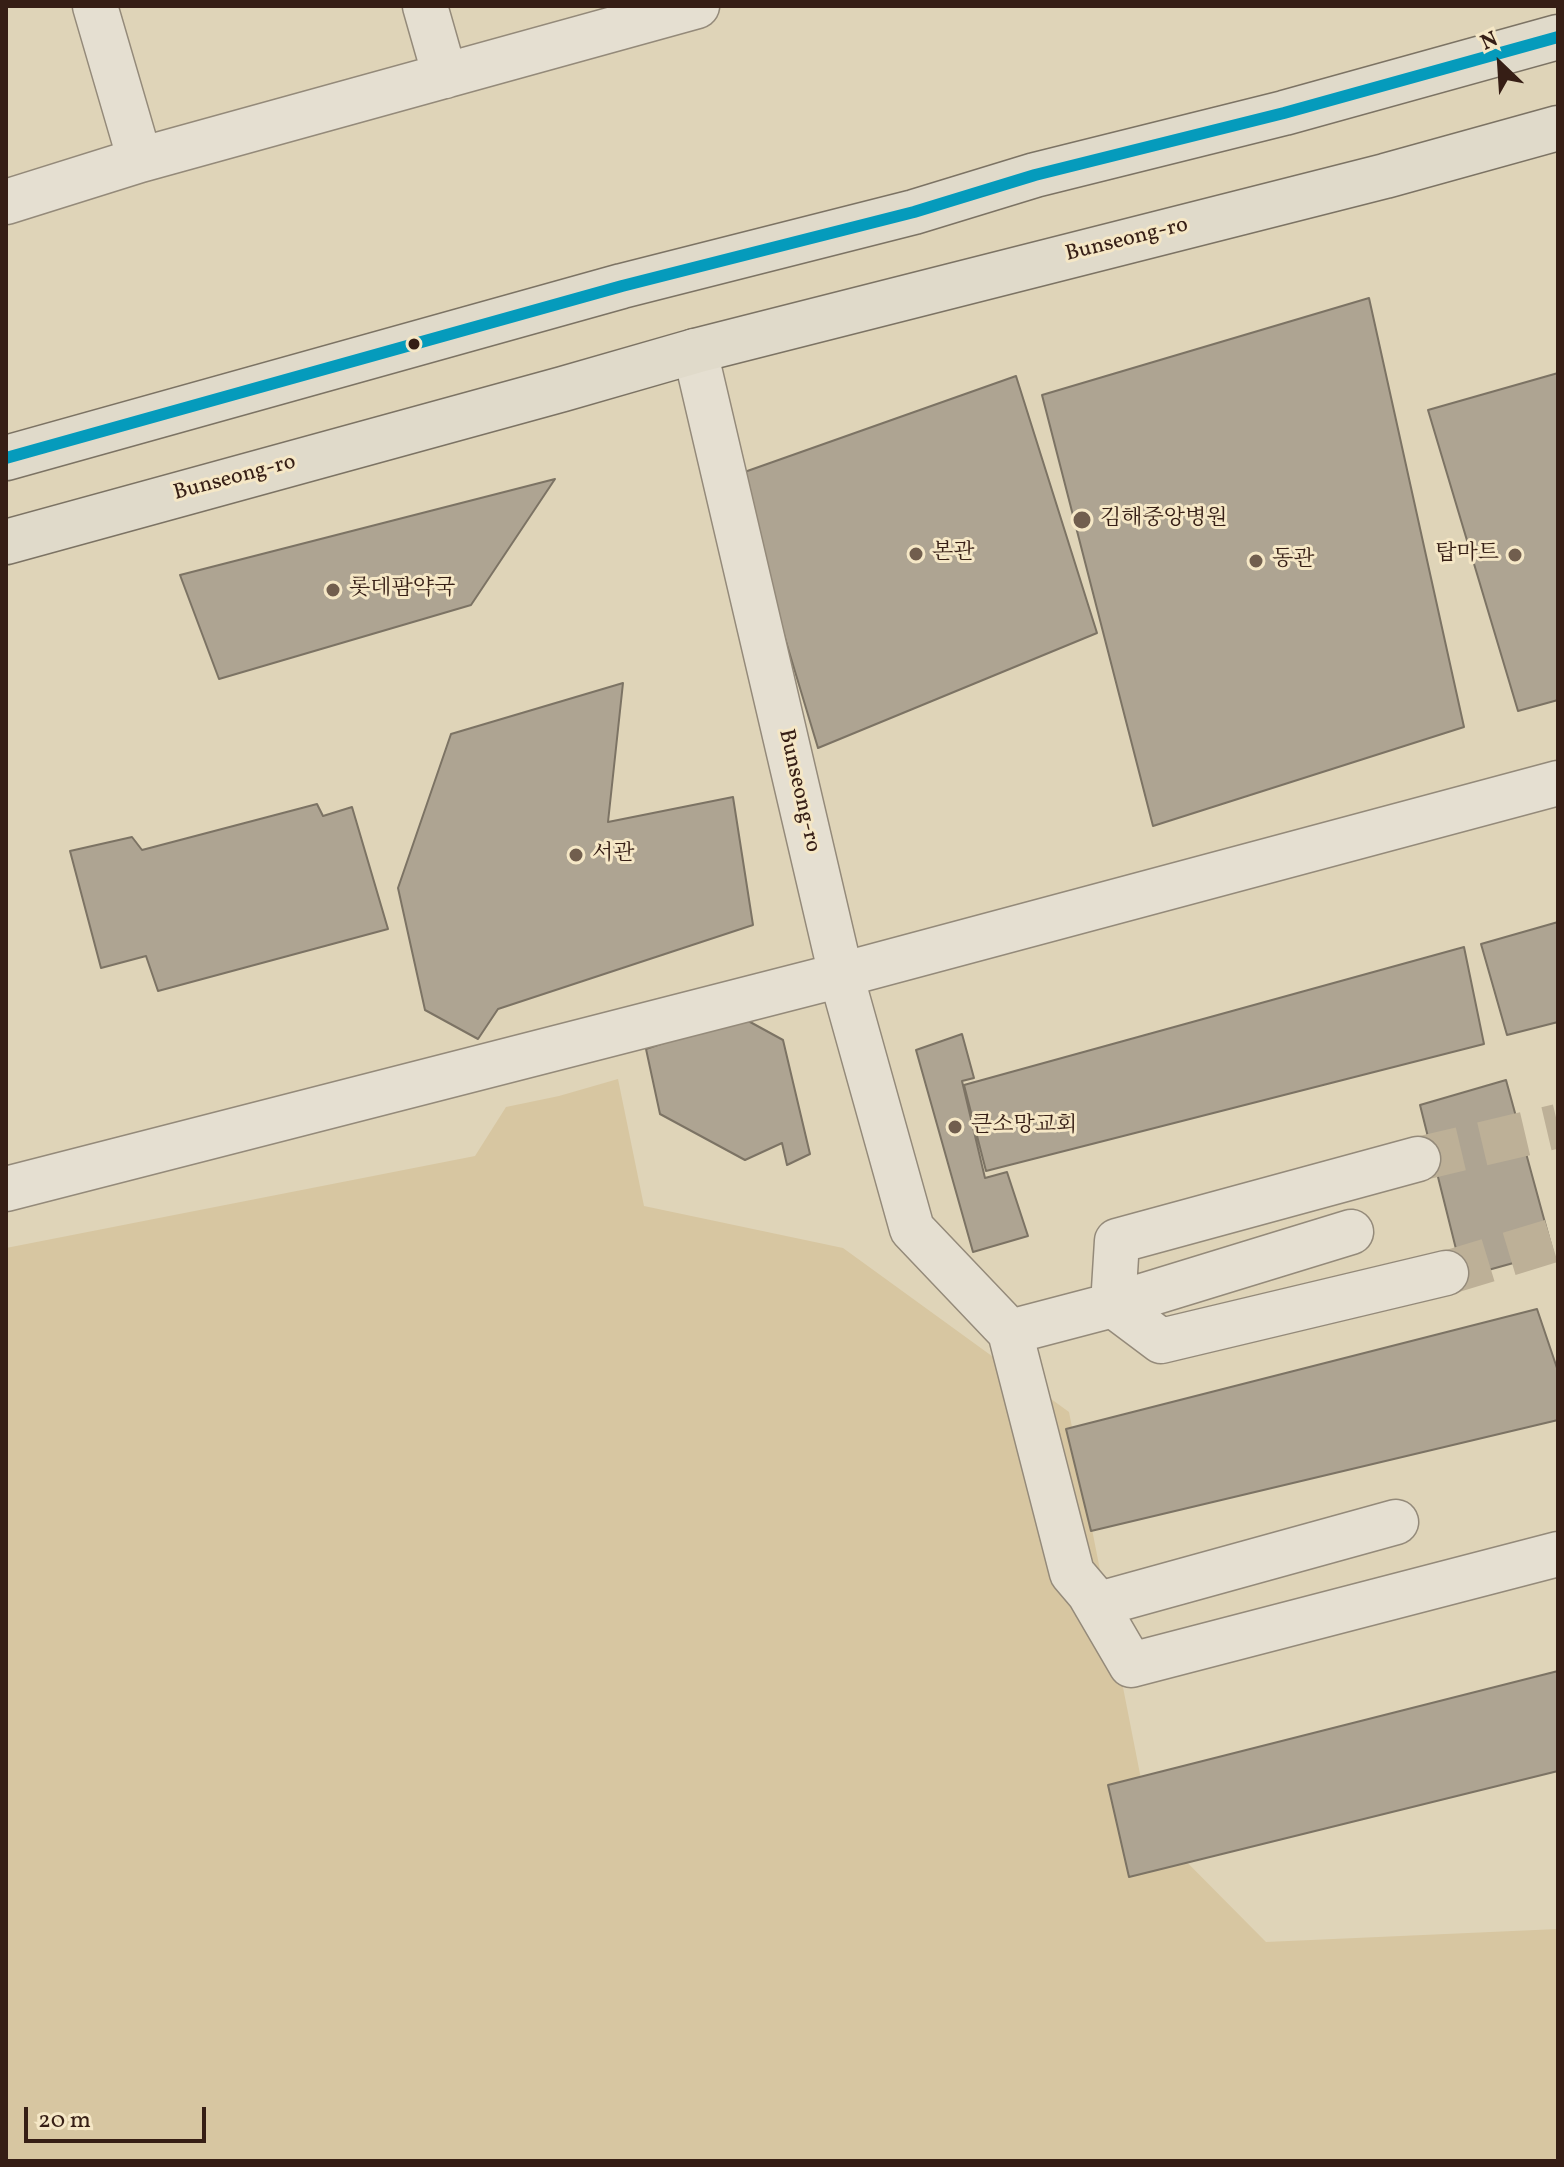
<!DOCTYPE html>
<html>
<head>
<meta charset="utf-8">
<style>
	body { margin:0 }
	#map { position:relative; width:1564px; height:2167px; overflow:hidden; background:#dfd4b8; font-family:Vollkorn,serif }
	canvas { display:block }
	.frame { position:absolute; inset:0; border:8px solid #361e15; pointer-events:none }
	.north { position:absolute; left:1460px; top:24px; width:80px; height:80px; -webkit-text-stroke:6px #f5e7c6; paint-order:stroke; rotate:335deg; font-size:22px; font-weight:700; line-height:32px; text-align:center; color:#361e15 }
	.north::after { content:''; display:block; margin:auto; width:28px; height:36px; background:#361e15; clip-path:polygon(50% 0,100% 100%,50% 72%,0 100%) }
	.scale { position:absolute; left:24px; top:2107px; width:182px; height:36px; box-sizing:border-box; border:4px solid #361e15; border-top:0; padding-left:10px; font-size:24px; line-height:28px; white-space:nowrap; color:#361e15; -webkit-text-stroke:6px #f5e7c6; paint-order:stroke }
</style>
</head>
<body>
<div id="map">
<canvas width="1564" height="2167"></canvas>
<div class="frame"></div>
<div class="north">N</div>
<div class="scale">20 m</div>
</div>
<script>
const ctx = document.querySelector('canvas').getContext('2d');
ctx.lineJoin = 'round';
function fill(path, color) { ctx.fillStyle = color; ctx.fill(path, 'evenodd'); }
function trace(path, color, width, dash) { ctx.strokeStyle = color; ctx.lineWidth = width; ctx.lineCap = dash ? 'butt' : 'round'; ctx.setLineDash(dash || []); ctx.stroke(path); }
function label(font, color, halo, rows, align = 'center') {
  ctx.font = font + ' Vollkorn,"Noto Serif KR",serif'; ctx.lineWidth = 6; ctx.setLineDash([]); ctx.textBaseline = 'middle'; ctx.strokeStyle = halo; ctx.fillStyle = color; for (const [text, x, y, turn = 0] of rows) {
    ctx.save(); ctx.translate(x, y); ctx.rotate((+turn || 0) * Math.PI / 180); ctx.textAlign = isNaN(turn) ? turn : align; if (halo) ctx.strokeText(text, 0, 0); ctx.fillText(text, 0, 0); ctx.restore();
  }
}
const green = new Path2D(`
	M618,1079l26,127 199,42 226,164 81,413 116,117 292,-13v232h-1552v-913l469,-92 31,-49 53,-11z`);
const building = new Path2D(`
	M1369,298l95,429 -311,99 -111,-431z
	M1558,373v327l-40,11 -90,-301z
	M1016,376l81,257 -279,115 -82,-273z
	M555,479l-84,126 -252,74 -39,-104z
	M623,683l-15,139 125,-25 20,128 -255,84 -20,30 -53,-29 -27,-122 53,-154z
	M317,804l6,12 29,-9 36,122 -230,62 -12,-35 -45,12 -31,-117 62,-14 10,13z
	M1558,922v100l-51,13 -26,-91z
	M1464,947l20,97 -498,127 -22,-86z
	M741,1017l42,23 27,114 -23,11 -5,-22 -37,17 -85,-46 -14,-65z
	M962,1034l12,44 -12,3 23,97 22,-6 21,64 -55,16 -57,-202z
	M1506,1080l47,172 -90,25 -43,-172z
	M1537,1309l21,62v49l-467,111 -25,-102z
	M1558,1671v100l-429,106 -21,-92z`);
const minorTunnel = new Path2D(`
	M1418,1159l140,-33
	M1446,1273l112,-34`);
const minor = new Path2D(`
	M95,6l45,154
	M425,6l20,70
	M6,202l134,-42 557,-154
	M695,351l146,624 71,254 98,103 103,-27 48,36 285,-68
	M6,1189l835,-214 717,-192
	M1351,1232l-238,73 4,-64 301,-82
	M1010,1332l62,241 17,20 42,72 427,-111
	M1096,1605l300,-83`);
const major = new Path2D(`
	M6,458l616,-172 292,-74 121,-37 249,-62 274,-76
	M6,542l557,-153 132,-38 690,-175 173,-48`);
const bus1 = new Path2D(`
	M6,458l616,-172 292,-74 121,-37 249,-62 274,-76`);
const markers = [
	[414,344,7,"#361e15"],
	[1082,520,10,"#715e4e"],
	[916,554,8,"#715e4e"],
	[1515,555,8,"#715e4e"],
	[1256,561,8,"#715e4e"],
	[333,590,8,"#715e4e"],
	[576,855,8,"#715e4e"],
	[955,1127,8,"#715e4e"]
];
const streetNames = [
	["Bunseong-ro",1127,241,-14],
	["Bunseong-ro",235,479,-15],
	["Bunseong-ro",798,791,77]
];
const poiNames = [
	["김해중앙병원",1100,520],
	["본관",932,554],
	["탑마트",1499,555,"right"],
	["동관",1272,561],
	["롯데팜약국",349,590],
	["서관",592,855],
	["큰소망교회",971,1127]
];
fill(green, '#d7c6a1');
fill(building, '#aea492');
trace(building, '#7c7364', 2);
trace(minorTunnel, '#bdb097', 44, [44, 22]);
trace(minor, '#948a7a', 47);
trace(major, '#7c7364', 47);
trace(minor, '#e5dfd1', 44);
trace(major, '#e0daca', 44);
trace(bus1, '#059bbc', 12);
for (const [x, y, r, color] of markers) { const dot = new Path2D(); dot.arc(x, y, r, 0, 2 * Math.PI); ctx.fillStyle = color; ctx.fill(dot); trace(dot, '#f5e7c6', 3); }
label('22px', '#361e15', '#f5e7c6', streetNames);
label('22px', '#361e15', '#f5e7c6', poiNames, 'left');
</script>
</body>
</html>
